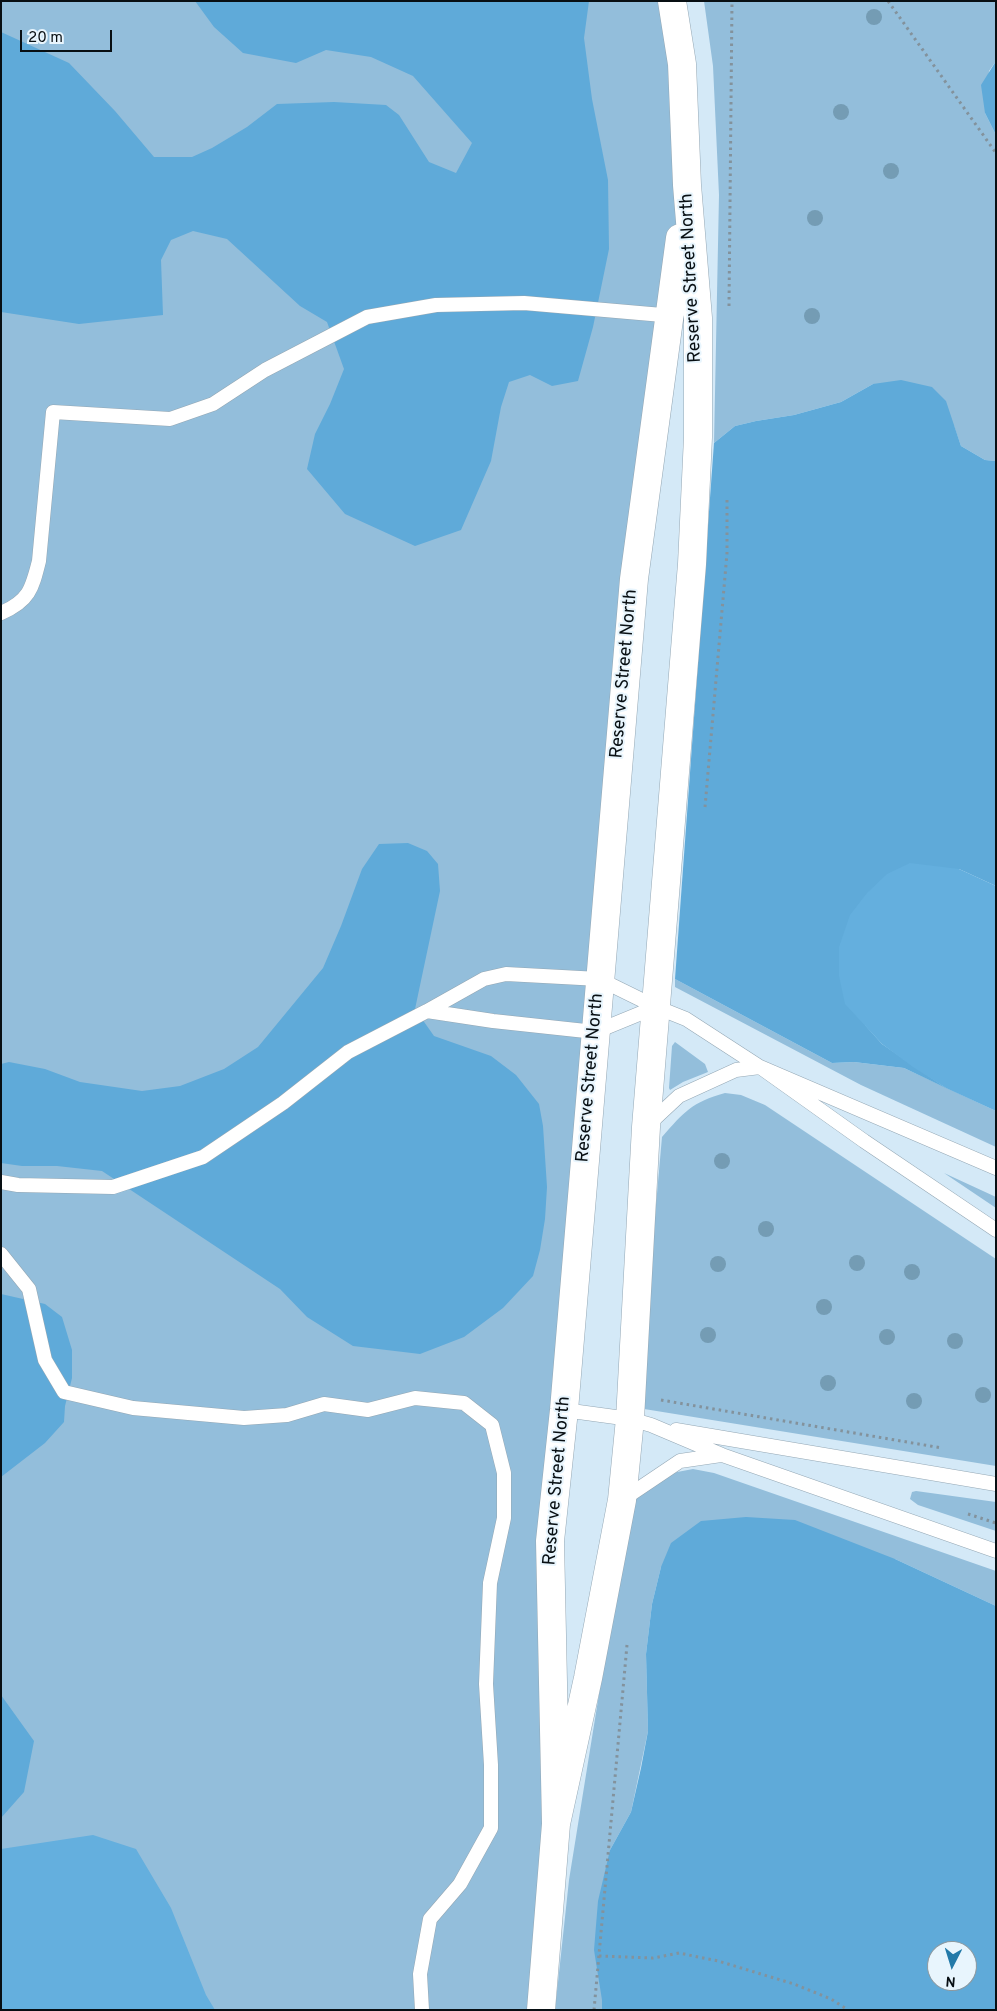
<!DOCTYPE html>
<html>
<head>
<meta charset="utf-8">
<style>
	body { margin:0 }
	#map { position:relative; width:997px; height:2011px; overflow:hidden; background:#d4e9f7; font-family:Overpass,sans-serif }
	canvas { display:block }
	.frame { position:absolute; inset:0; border:2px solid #080f13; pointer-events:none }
	.north { position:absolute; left:927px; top:1941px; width:50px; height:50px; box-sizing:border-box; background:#e8f5fd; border:1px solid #8e999f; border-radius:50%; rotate:185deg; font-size:14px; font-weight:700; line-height:20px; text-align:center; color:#080f13 }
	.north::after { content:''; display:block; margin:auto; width:18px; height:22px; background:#237aa9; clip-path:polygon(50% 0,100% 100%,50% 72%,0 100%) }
	.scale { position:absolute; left:20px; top:30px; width:92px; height:22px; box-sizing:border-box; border:2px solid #080f13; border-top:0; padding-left:6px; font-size:15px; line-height:18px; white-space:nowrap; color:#080f13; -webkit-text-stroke:4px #e8f5fd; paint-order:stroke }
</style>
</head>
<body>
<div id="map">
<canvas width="997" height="2011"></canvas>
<div class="frame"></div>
<div class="north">N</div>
<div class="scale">20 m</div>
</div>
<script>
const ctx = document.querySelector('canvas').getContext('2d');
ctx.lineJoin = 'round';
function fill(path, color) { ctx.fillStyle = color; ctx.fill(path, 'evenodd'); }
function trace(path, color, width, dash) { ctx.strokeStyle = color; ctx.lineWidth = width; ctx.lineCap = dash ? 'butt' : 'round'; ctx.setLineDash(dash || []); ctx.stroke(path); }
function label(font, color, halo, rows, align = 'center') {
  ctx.font = font + ' Overpass,sans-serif'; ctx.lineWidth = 4; ctx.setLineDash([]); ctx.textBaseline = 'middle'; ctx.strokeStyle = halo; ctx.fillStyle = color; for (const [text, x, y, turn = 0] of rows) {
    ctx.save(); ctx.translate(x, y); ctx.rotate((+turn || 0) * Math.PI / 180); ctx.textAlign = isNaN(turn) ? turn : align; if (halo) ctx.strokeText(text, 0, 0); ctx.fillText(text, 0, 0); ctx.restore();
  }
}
const green = new Path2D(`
	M1,1h671l15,184 -123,1225 -8,414 -22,186h-533z
	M704,1h292v60l-7,10 -4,42 11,22v326l-11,-1 -24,-14 -7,-20 -81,-42 -32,18 -47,13 -38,6 -21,5 -21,17 5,-248 -6,-129z
	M675,979l157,84 22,-1 50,6 92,43v36l-135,-62 -186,-98z
	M675,1042l30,22 3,8 -25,10 -13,8 -1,-2 3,-42z
	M725,1093l16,2 24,10 231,154v207l-358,-58 24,-271c22,-25 30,-35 63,-44z
	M944,1173l52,24v11z
	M693,1469l21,4 282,98v35l-101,-47 -234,8 -9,37 -6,50 2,77 -17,81 -21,38 -8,160h-47l14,-130 36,-223 30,-158 37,-26z
	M916,1491l80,11v29l-78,-26 -8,-6 2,-7z`);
const forest = new Path2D(`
	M195,1h394l-5,37 8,61 16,81 1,69 -16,78 -15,54 -26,5 -22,-11 -21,7 -8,25 -10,54 -30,69 -46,16 -70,-32 -38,-45 8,-35 15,-30 14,-35 -17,-47 -27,-16 -73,-67 -34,-8 -22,9 -10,20 2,55 -84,9 -78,-12v-280l68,31 46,48 39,46h38l20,-9 35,-21 30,-23 57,-2 52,3 13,10 30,47 27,11 16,-30 -59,-67 -42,-19 -45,-7 -30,13 -53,-10 -29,-26z
	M996,61v74l-11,-22 -4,-28z
	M901,380l31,7 14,14 15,45 24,14 11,1v425l-37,-17 -94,156 17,19 64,44 -42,-20 -50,-6 -22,1 -157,-84 39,-536 21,-17 21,-5 38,-6 47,-13 32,-18z
	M408,843l19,8 11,13 2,27 -25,118 19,27 57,20 25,19 23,29 4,22 4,61 -2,32 -5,31 -7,26 -30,32 -39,29 -44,17 -67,-8 -46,-29 -27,-28 -178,-118 -45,-5h-35l-21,-3v-99l8,-2 36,7 35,13 62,9 38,-5 44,-17 34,-22 65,-79 18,-42 21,-57 17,-25z
	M1,1294l44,10 17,13 10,33v28l-7,28 -1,16 -19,21 -44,34z
	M746,1517l49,3 100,39 101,47v404h-394v-10l-8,-50 4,-49 12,-51 21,-38 10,-44 7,-37 -2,-77 6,-50 9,-37 10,-24 30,-22zM937,1951h30v30h-30z
	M1,1695l33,46 -10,51 -23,26z`);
const water = new Path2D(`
	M910,863l49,6 37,17v225l-50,-23 -33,-21 -31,-23 -37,-40 -6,-28v-29l11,-32 17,-22 20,-19z
	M93,1835l43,14 35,59 35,87 9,15h-214v-161z`);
const path = new Path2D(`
	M888,1l108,152
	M729,306l3,-305
	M705,807l22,-254v-54
	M661,1400l281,48
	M968,1514l28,9
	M599,1956l54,2 26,-5 39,8 76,23 37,15 17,11
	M594,2010l33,-365`);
const lane = new Path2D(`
	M1,613c28,-12 31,-24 38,-52l14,-149 117,7 43,-15 52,-34 102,-53 69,-12 88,-2 150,13
	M656,1007l-61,25 -102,-11 -66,-10 57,-32 22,-5 93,5 57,28 30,12 74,48
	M649,1124l30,-28 57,-26 24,-3
	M996,1168l-236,-101 104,74 132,89
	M1,1182l17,3 95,2 90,-30 80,-54 65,-51 79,-41
	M1,1254l28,35 16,71 19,32 69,16 111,10 43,-3 37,-11 44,6 47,-12 49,5 28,22 12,48v45l-14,65 -4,101 5,81v63l-31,56 -30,35 -10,55 2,36
	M564,1410l66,9 21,6 71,30 274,96
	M676,1430l320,54
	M622,1500l58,-39 41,-6`);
const street = new Path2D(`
	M556,1824l32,-146 34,-178 8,-81 16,-292 46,-563 6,-127v-119l-11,-133 -5,-121 -10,-63
	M541,2010l15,-186 -6,-283 14,-131 70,-831 46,-341`);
const trees = [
	[874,17],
	[841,112],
	[891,171],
	[815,218],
	[812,316],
	[722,1161],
	[766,1229],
	[857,1263],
	[718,1264],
	[912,1272],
	[824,1307],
	[708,1335],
	[887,1337],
	[955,1341],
	[828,1383],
	[983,1395],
	[914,1401]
];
const streetNames = [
	["Reserve Street North",692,278,-93],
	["Reserve Street North",625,674,-85],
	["Reserve Street North",591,1078,-85],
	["Reserve Street North",558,1481,-85]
];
fill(green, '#93bedb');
fill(forest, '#5faad9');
fill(water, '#64afde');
trace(lane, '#94a7b4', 15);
trace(street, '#94a7b4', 29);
trace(path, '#83929c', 3, [2.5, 4]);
trace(lane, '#fff', 14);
trace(street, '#fff', 28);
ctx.fillStyle = '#749cb4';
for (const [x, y] of trees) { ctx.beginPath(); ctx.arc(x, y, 8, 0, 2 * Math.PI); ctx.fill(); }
label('18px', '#080f13', '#e8f5fd', streetNames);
</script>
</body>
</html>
